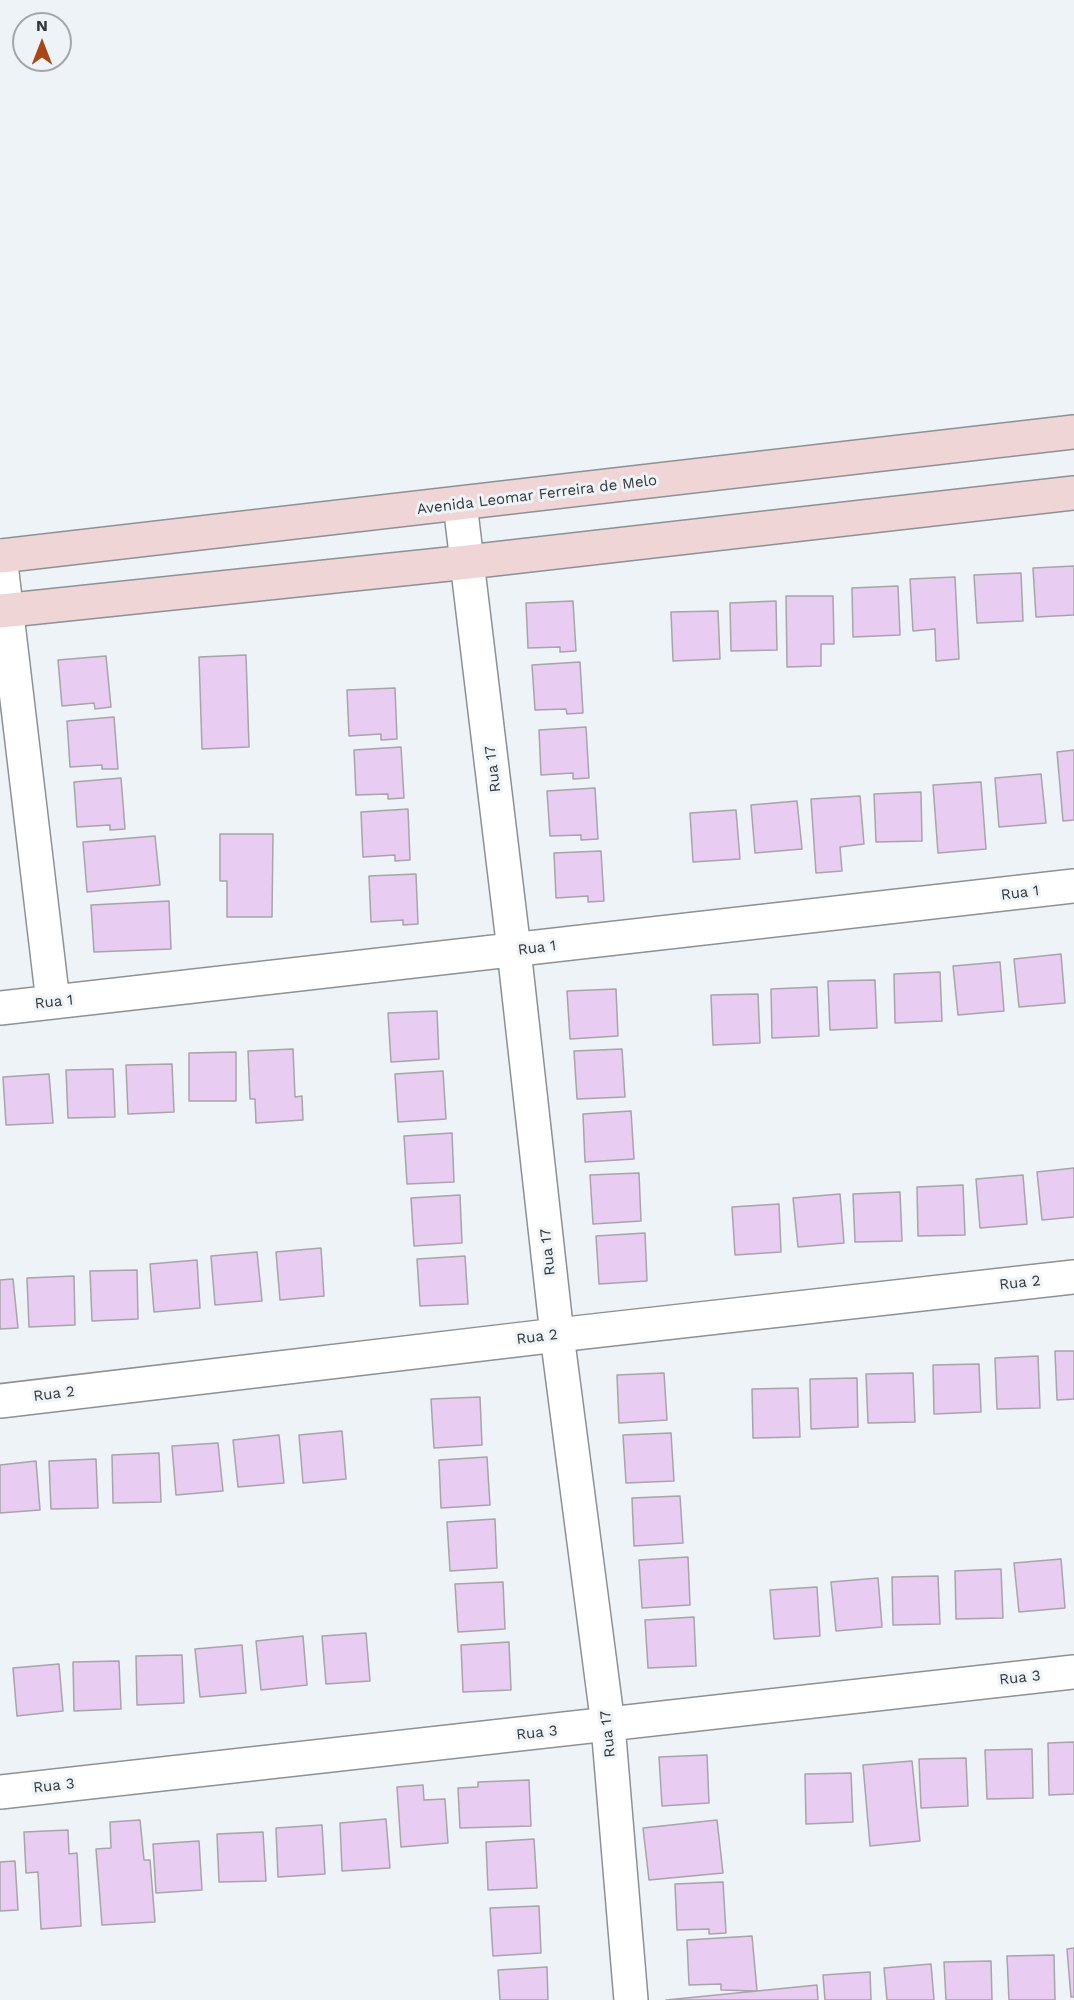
<!DOCTYPE html>
<html>
<head>
<meta charset="utf-8">
<style>
	body { margin:0 }
	#map { position:relative; width:1074px; height:2000px; overflow:hidden; background:#edf3f7; font-family:"Work Sans",sans-serif }
	canvas { display:block }
	.north { position:absolute; left:12px; top:12px; width:60px; height:60px; box-sizing:border-box; background:#edf3f7; border:2px solid #a3a7ab; border-radius:50%; rotate:0deg; font-size:16px; font-weight:700; line-height:24px; text-align:center; color:#343638 }
	.north::after { content:''; display:block; margin:auto; width:21px; height:27px; background:#aa4613; clip-path:polygon(50% 0,100% 100%,50% 72%,0 100%) }
</style>
</head>
<body>
<div id="map">
<canvas width="1074" height="2000"></canvas>
<div class="north">N</div>
</div>
<script>
const ctx = document.querySelector('canvas').getContext('2d');
ctx.lineJoin = 'round';
function fill(path, color) { ctx.fillStyle = color; ctx.fill(path, 'evenodd'); }
function trace(path, color, width, dash) { ctx.strokeStyle = color; ctx.lineWidth = width; ctx.lineCap = dash ? 'butt' : 'round'; ctx.setLineDash(dash || []); ctx.stroke(path); }
function label(font, color, halo, rows, align = 'center') {
  ctx.font = font + ' "Work Sans",sans-serif'; ctx.lineWidth = 6; ctx.setLineDash([]); ctx.textBaseline = 'middle'; ctx.strokeStyle = halo; ctx.fillStyle = color; for (const [text, x, y, turn = 0] of rows) {
    ctx.save(); ctx.translate(x, y); ctx.rotate((+turn || 0) * Math.PI / 180); ctx.textAlign = isNaN(turn) ? turn : align; if (halo) ctx.strokeText(text, 0, 0); ctx.fillText(text, 0, 0); ctx.restore();
  }
}
const building = new Path2D(`
	M1074,566v49l-38,2 -3,-49z
	M1021,573l2,48 -46,2 -3,-48z
	M955,577l4,82 -23,2 -1,-32 -22,2 -3,-52z
	M898,586l2,49 -47,2 -1,-49z
	M786,596h47l1,48h-13v22l-34,1z
	M573,601l3,50 -16,1v-5l-32,1 -2,-45z
	M776,601l1,49 -46,1 -1,-48z
	M718,611l2,48 -47,2 -2,-49z
	M246,655l3,92 -47,2 -3,-92z
	M106,656l5,51 -16,2 -1,-6 -32,3 -4,-46z
	M580,662l3,51 -16,1 -1,-5 -31,1 -3,-45z
	M395,688l2,51 -16,1v-6l-32,2 -2,-46z
	M114,717l4,52h-16v-4l-32,2 -3,-46z
	M586,727l3,51 -16,1v-6l-32,2 -2,-45z
	M401,747l3,51 -16,1v-5l-32,1 -2,-45z
	M1074,750v70l-11,1 -6,-69z
	M1041,774l5,49 -47,4 -4,-49z
	M121,778l4,51 -15,1v-5l-33,2 -3,-45z
	M981,782l5,67 -48,4 -5,-68z
	M595,788l3,51 -17,1v-5l-31,1 -3,-45z
	M921,792l1,49 -46,1 -2,-48z
	M860,796l4,48 -24,3 2,24 -26,2 -5,-74z
	M797,801l5,48 -47,4 -4,-48z
	M408,809l2,51 -15,1v-6l-32,2 -2,-45z
	M736,810l4,49 -47,3 -3,-49z
	M220,834h53l-1,83h-45v-36h-7z
	M155,836l5,49 -73,7 -4,-50z
	M601,851l3,50 -16,1v-6l-32,2 -2,-45z
	M416,874l2,50 -15,1v-5l-32,2 -2,-46z
	M169,901l2,48 -77,3 -3,-47z
	M1061,954l4,49 -46,4 -5,-48z
	M1000,962l4,49 -46,4 -5,-49z
	M940,972l2,49 -47,2 -1,-49z
	M875,980l2,48 -47,2 -2,-49z
	M817,987l2,49 -47,2 -1,-49z
	M616,989l2,47 -48,3 -3,-48z
	M758,994l2,49 -47,2 -2,-50z
	M437,1011l2,48 -48,3 -3,-49z
	M293,1049l2,48 7,-1 1,24 -47,3 -1,-24h-5l-2,-48z
	M622,1049l3,48 -48,2 -3,-48z
	M236,1052v49h-47v-48z
	M172,1064l2,48 -46,2 -2,-49z
	M113,1069l2,48 -47,1 -2,-48z
	M443,1071l3,48 -48,3 -3,-48z
	M49,1074l4,49 -47,2 -3,-48z
	M631,1111l3,48 -49,3 -2,-48z
	M452,1133l2,49 -47,2 -3,-48z
	M1074,1168v49l-32,3 -5,-48z
	M639,1173l2,48 -48,3 -3,-49z
	M1023,1175l4,49 -47,4 -4,-49z
	M963,1185l2,50 -47,1 -1,-49z
	M900,1192l2,49 -47,1 -2,-48z
	M840,1194l4,49 -46,4 -5,-49z
	M460,1195l2,48 -48,3 -3,-48z
	M779,1204l2,48 -46,3 -3,-48z
	M645,1233l2,48 -48,3 -3,-48z
	M321,1248l3,48 -44,4 -4,-48z
	M257,1252l5,49 -47,4 -4,-49z
	M465,1256l3,48 -48,2 -3,-47z
	M197,1260l3,48 -46,4 -4,-48z
	M137,1270l1,49 -46,2 -2,-50z
	M74,1276l1,49 -46,2 -2,-49z
	M13,1279l5,49 -18,1v-49z
	M1055,1351h19v48l-17,1z
	M1038,1356l2,52 -43,1 -2,-51z
	M979,1364l2,48 -47,2 -1,-49z
	M664,1373l3,47 -48,3 -2,-48z
	M913,1373l2,49 -47,1 -2,-49z
	M857,1378l1,49 -47,2 -1,-50z
	M798,1388l2,49 -47,1 -1,-49z
	M480,1397l2,48 -48,3 -3,-49z
	M342,1431l4,48 -43,4 -4,-48z
	M671,1433l3,48 -48,2 -3,-48z
	M279,1435l5,48 -46,4 -5,-47z
	M218,1443l5,48 -47,4 -4,-49z
	M159,1453l2,49 -48,1 -1,-48z
	M487,1457l3,48 -49,3 -2,-48z
	M96,1459l2,49 -47,1 -2,-48z
	M36,1461l4,49 -40,3v-48z
	M680,1496l3,47 -49,3 -2,-48z
	M495,1519l2,49 -47,3 -3,-49z
	M688,1557l2,48 -48,3 -3,-48z
	M1061,1559l4,49 -46,4 -5,-49z
	M1001,1569l2,49 -47,1 -1,-48z
	M938,1576l2,48 -47,1 -1,-48z
	M878,1578l4,49 -46,4 -5,-49z
	M503,1582l2,47 -47,3 -3,-48z
	M817,1587l3,49 -46,3 -4,-49z
	M694,1617l2,49 -48,2 -3,-48z
	M366,1633l4,48 -44,3 -4,-48z
	M303,1636l4,49 -46,5 -5,-49z
	M509,1642l2,48 -48,2 -2,-47z
	M242,1645l4,48 -46,4 -5,-48z
	M182,1655l2,48 -47,2 -1,-49z
	M119,1661l2,48 -47,2 -1,-49z
	M59,1664l4,47 -46,5 -4,-48z
	M1074,1742v52l-25,1 -1,-52z
	M1032,1749l1,49 -46,1 -2,-49z
	M707,1755l2,48 -47,3 -3,-49z
	M966,1758l2,48 -47,2 -2,-49z
	M912,1761l8,80 -50,5 -7,-81z
	M851,1773l2,49 -47,2 -1,-50z
	M529,1780l2,46 -71,2 -2,-40 20,-1v-5z
	M423,1785l1,15 21,-1 3,44 -47,4 -4,-60z
	M386,1819l4,49 -48,3 -2,-48z
	M140,1820l4,40h6l5,62 -53,3 -6,-76 15,-1 -1,-26z
	M717,1820l6,53 -74,7 -6,-52z
	M322,1825l3,49 -47,3 -2,-49z
	M68,1830l1,24 8,-1 4,73 -40,3 -3,-57 -12,1 -2,-41z
	M263,1832l3,49 -47,1 -2,-48z
	M534,1839l3,49 -49,2 -2,-48z
	M199,1841l3,49 -46,3 -3,-49z
	M15,1861l3,49 -18,1v-49z
	M723,1882l3,51 -17,1v-5l-32,1 -2,-46z
	M539,1906l2,47 -48,3 -3,-48z
	M752,1936l5,55 -36,-1v-6l-32,1 -2,-45z
	M1074,1948v49h-3l-4,-48z
	M1054,1955l1,45h-46l-2,-44z
	M991,1961l1,39h-46l-2,-38z
	M931,1964l3,36h-47l-3,-32z
	M547,1967l1,33h-48l-2,-30z
	M870,1972l1,28h-46l-2,-25z
	M817,1985l1,15h-152l91,-9z`);
const street = new Path2D(`
	M460,504l54,446 43,385 51,390 23,275
	M0,556l53,446
	M0,1008l1074,-122
	M0,1401l557,-66 517,-58
	M0,1792l1074,-120`);
const secondary = new Path2D(`
	M0,556l1074,-124
	M0,611l468,-49 606,-69`);
const streetNames = [
	["Avenida Leomar Ferreira de Melo",537,495,-7],
	["Rua 17",493,769,-97],
	["Rua 1",1020,893,-7],
	["Rua 1",537,948,-7],
	["Rua 1",54,1002,-6],
	["Rua 17",548,1252,-96],
	["Rua 2",1020,1283,-6],
	["Rua 2",537,1337,-7],
	["Rua 2",54,1394,-7],
	["Rua 3",1020,1678,-6],
	["Rua 3",537,1733,-6],
	["Rua 17",608,1734,-96],
	["Rua 3",54,1786,-6]
];
fill(building, '#e8ccf2');
trace(building, '#a8a4a9', 1.5);
trace(street, '#8c9195', 36);
trace(secondary, '#8c9195', 36);
trace(street, '#fff', 33);
trace(secondary, '#efd5d6', 33);
label('15px', '#343638', '#edf3f7', streetNames);
</script>
</body>
</html>
